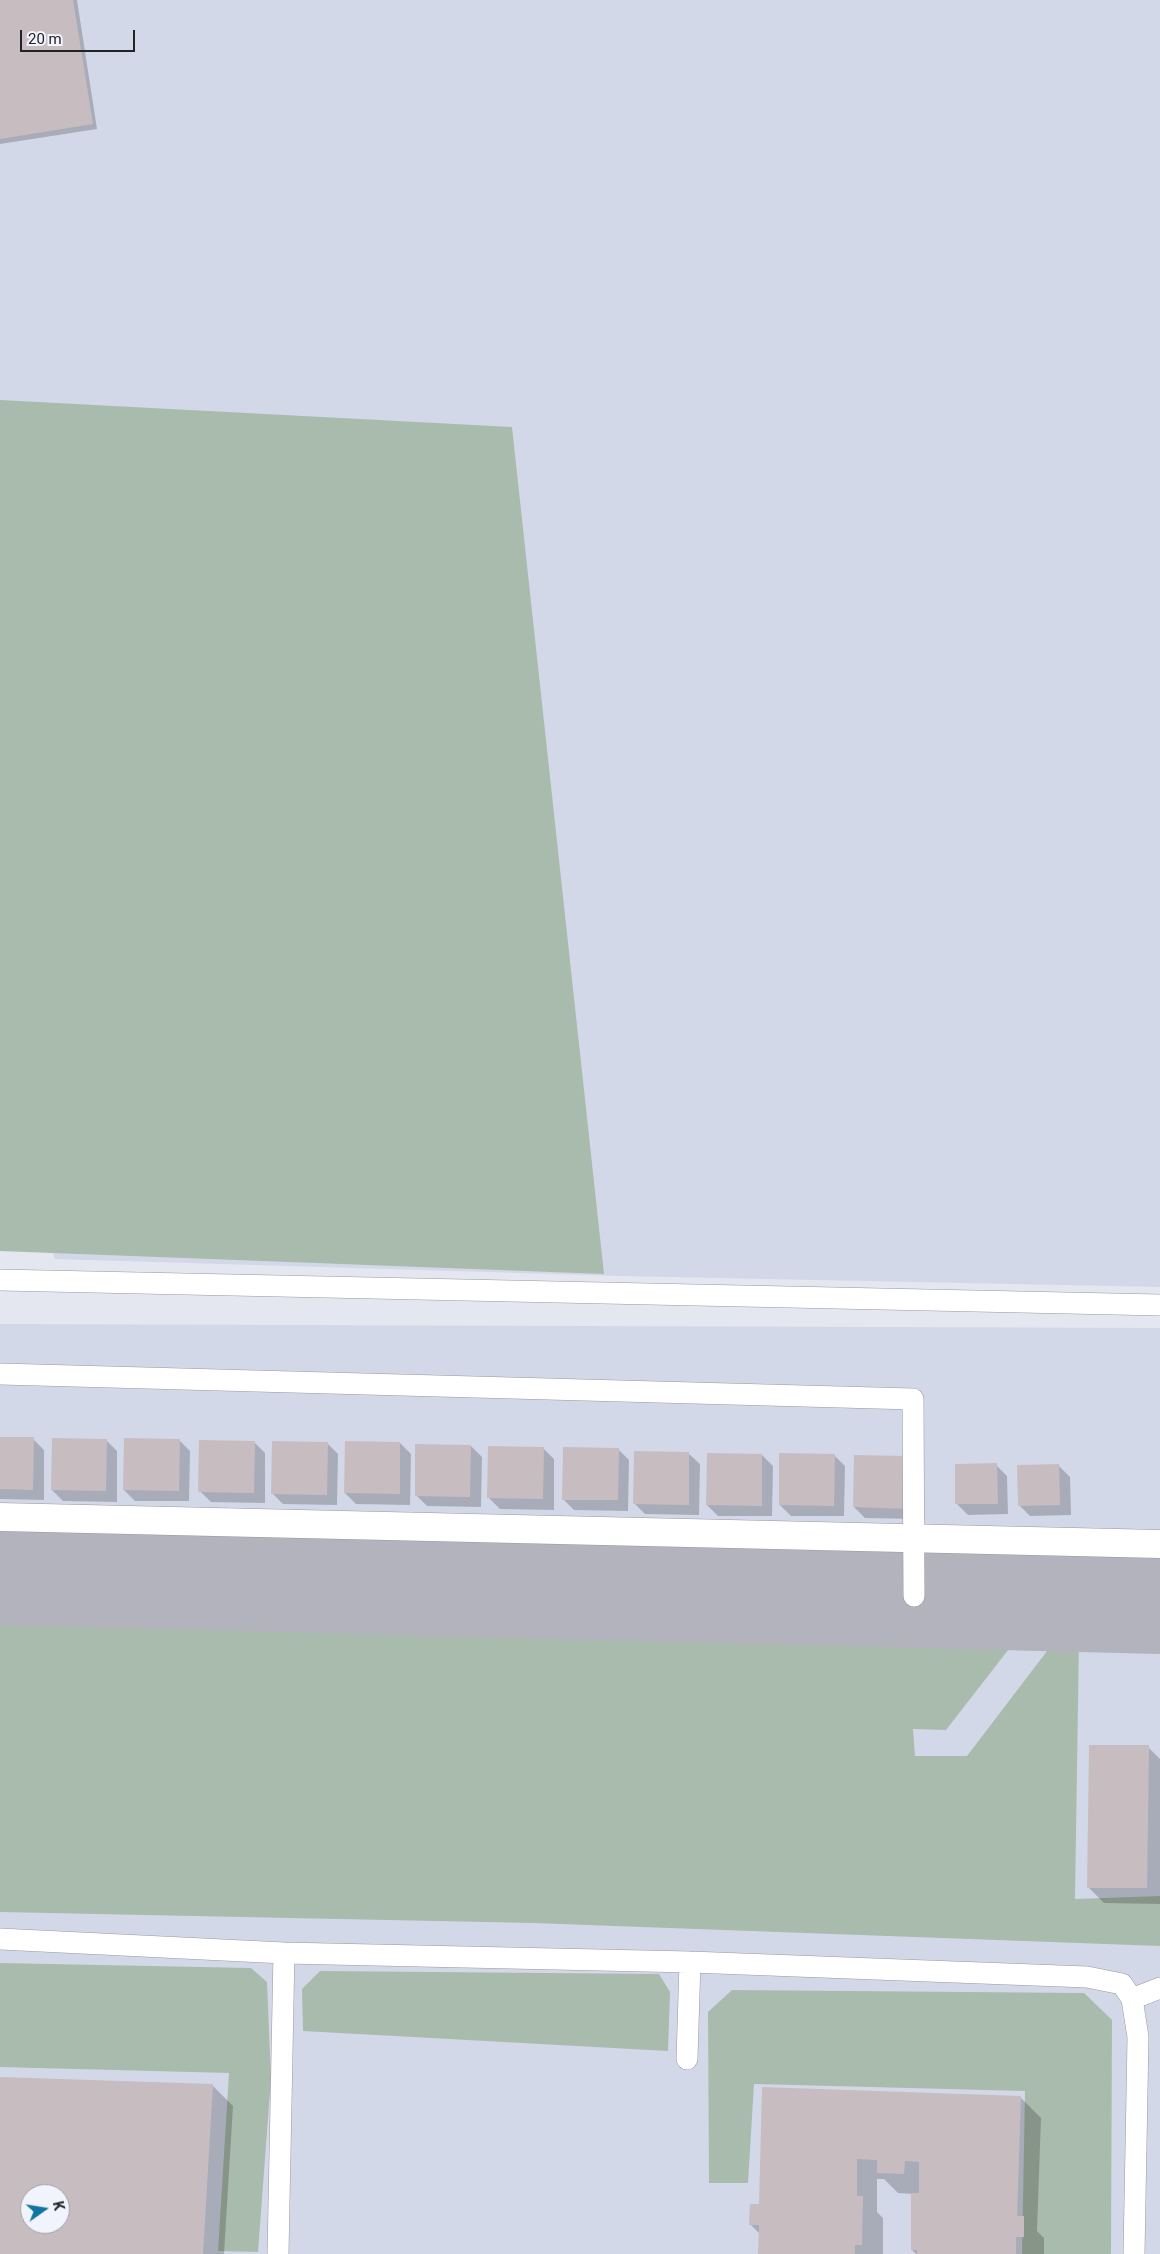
<!DOCTYPE html>
<html>
<head>
<meta charset="utf-8">
<style>
	body { margin:0 }
	#map { position:relative; width:1160px; height:2254px; overflow:hidden; background:#e4e6f0; font-family:Roboto,sans-serif }
	canvas { display:block }
	.north { position:absolute; left:20px; top:2184px; width:50px; height:50px; box-sizing:border-box; background:#f1f3fd; border:1px solid #9ea0a7; border-radius:50%; rotate:77deg; font-size:14px; font-weight:700; line-height:20px; text-align:center; color:#222326 }
	.north::after { content:''; display:block; margin:auto; width:18px; height:22px; background:#1174a1; clip-path:polygon(50% 0,100% 100%,50% 72%,0 100%) }
	.scale { position:absolute; left:20px; top:30px; width:115px; height:22px; box-sizing:border-box; border:2px solid #222326; border-top:0; padding-left:6px; font-size:15px; line-height:18px; white-space:nowrap; color:#222326; -webkit-text-stroke:4px #f1f3fd; paint-order:stroke }
</style>
</head>
<body>
<div id="map">
<canvas width="1160" height="2254"></canvas>
<div class="north">K</div>
<div class="scale">20 m</div>
</div>
<script>
const ctx = document.querySelector('canvas').getContext('2d');
ctx.lineJoin = 'round';
function fill(path, color) { ctx.fillStyle = color; ctx.fill(path, 'evenodd'); }
function trace(path, color, width, dash) { ctx.strokeStyle = color; ctx.lineWidth = width; ctx.lineCap = dash ? 'butt' : 'round'; ctx.setLineDash(dash || []); ctx.stroke(path); }
const built = new Path2D(`
	M0,0h1160v1287l-540,-11 -565,-17 -55,-144z
	M0,1324l1160,4v926h-1160zM30,2194h30v30h-30z`);
const green = new Path2D(`
	M0,400l512,27 92,847 -604,-23z
	M0,1617l1019,19 -73,94 -33,-1 2,27h52l90,-118 22,1 -4,260 85,-3v50l-627,-23 -533,-11z
	M0,1963l251,5 16,14 4,96 -13,174 -40,-1 11,-178 -229,-6z
	M320,1971l339,3 11,18 -2,59 -365,-20 -1,-42z
	M732,1990l352,3 28,27 -1,234h-89l3,-163 -271,-7 -6,99h-39l-1,-171z`);
const shadow = new Path2D(`
	M0,0h77l20,129 -97,15z
	M0,1438l33,1 11,11v50l-44,-1z
	M106,1440l11,11v51l-54,-1 -11,-11z
	M179,1440l11,11 -1,50h-54l-11,-11z
	M254,1442l11,11v50l-54,-1 -11,-11z
	M327,1443l11,11 -1,51 -54,-1 -11,-11z
	M400,1443l11,11 -1,51 -54,-1 -11,-11z
	M471,1446l11,11 -1,50 -54,-1 -11,-11z
	M543,1448l11,11v51l-54,-1 -11,-11z
	M618,1449l11,11 -1,51 -54,-1 -11,-11z
	M689,1454l11,10 -1,51 -54,-1 -11,-11z
	M762,1455l11,11 -1,50h-54l-11,-11z
	M834,1455l11,11 -1,50h-53l-11,-11z
	M909,1457l11,62 -55,-1 -11,-11z
	M996,1465l11,11 1,38 -40,1 -11,-11z
	M1059,1466l11,11 1,38 -41,1 -11,-11z
	M1148,1747l12,12v145l-56,-1 -16,-16z
	M0,2079l212,6 21,21 -9,148h-224zM30,2194h30v30h-30z
	M764,2089l256,8 21,21 -4,113 7,7v16h-128l-4,-4v-56l-14,-1 -14,-14h-7v33l6,6v36h-123v-20l-10,-10 10,-18z`);
const taxiway = new Path2D(`
	M0,1573l1160,29`);
const building = new Path2D(`
	M0,0h73l20,124 -93,15z
	M0,1437h34l-1,53 -33,-1z
	M52,1438l55,1 -1,52 -55,-1z
	M124,1438l56,1 -1,52 -56,-1z
	M199,1440l56,1 -1,52 -56,-1z
	M272,1441l56,1 -1,53 -56,-1z
	M345,1441l55,1v52l-56,-1z
	M415,1444l56,1 -1,52 -55,-1z
	M488,1446l56,1 -1,52 -56,-1z
	M563,1447l56,1 -1,52h-56z
	M634,1451l55,1v53l-56,-1z
	M707,1453l55,1v52l-56,-1z
	M779,1453l56,1 -1,52 -55,-1z
	M854,1455l55,1v53l-56,-2z
	M997,1463l1,41h-43v-40z
	M1059,1464l1,41 -42,1 -1,-41z
	M1089,1745h60l-2,143h-60z
	M0,2077l213,7 -10,170h-203zM30,2194h30v30h-30z
	M762,2087l259,9 -4,120h7v21h-8v17h-99v-4h-6v-57h8v-31l-14,-1 -1,13 -27,-1v-13l-20,-1v37h6l-1,49h-7v9h-97l1,-29h-10l1,-21h9z`);
const lane = new Path2D(`
	M0,1280l1160,25
	M0,1374l913,25 1,197
	M0,1939l284,14 406,9 397,15 35,7 10,15 6,38 -4,217
	M1132,1999l28,-11
	M687,2059l3,-97
	M278,2254l6,-301`);
const street = new Path2D(`
	M0,1517l1160,27`);
fill(built, '#d3d8e8');
fill(green, '#a9bbac');
fill(shadow, '#0003');
trace(taxiway, '#b2b3bc', 104);
fill(building, '#c7bdc1');
trace(lane, '#9799a2', 22);
trace(street, '#9799a2', 29);
trace(lane, '#fff', 21);
trace(street, '#fff', 28);
</script>
</body>
</html>
